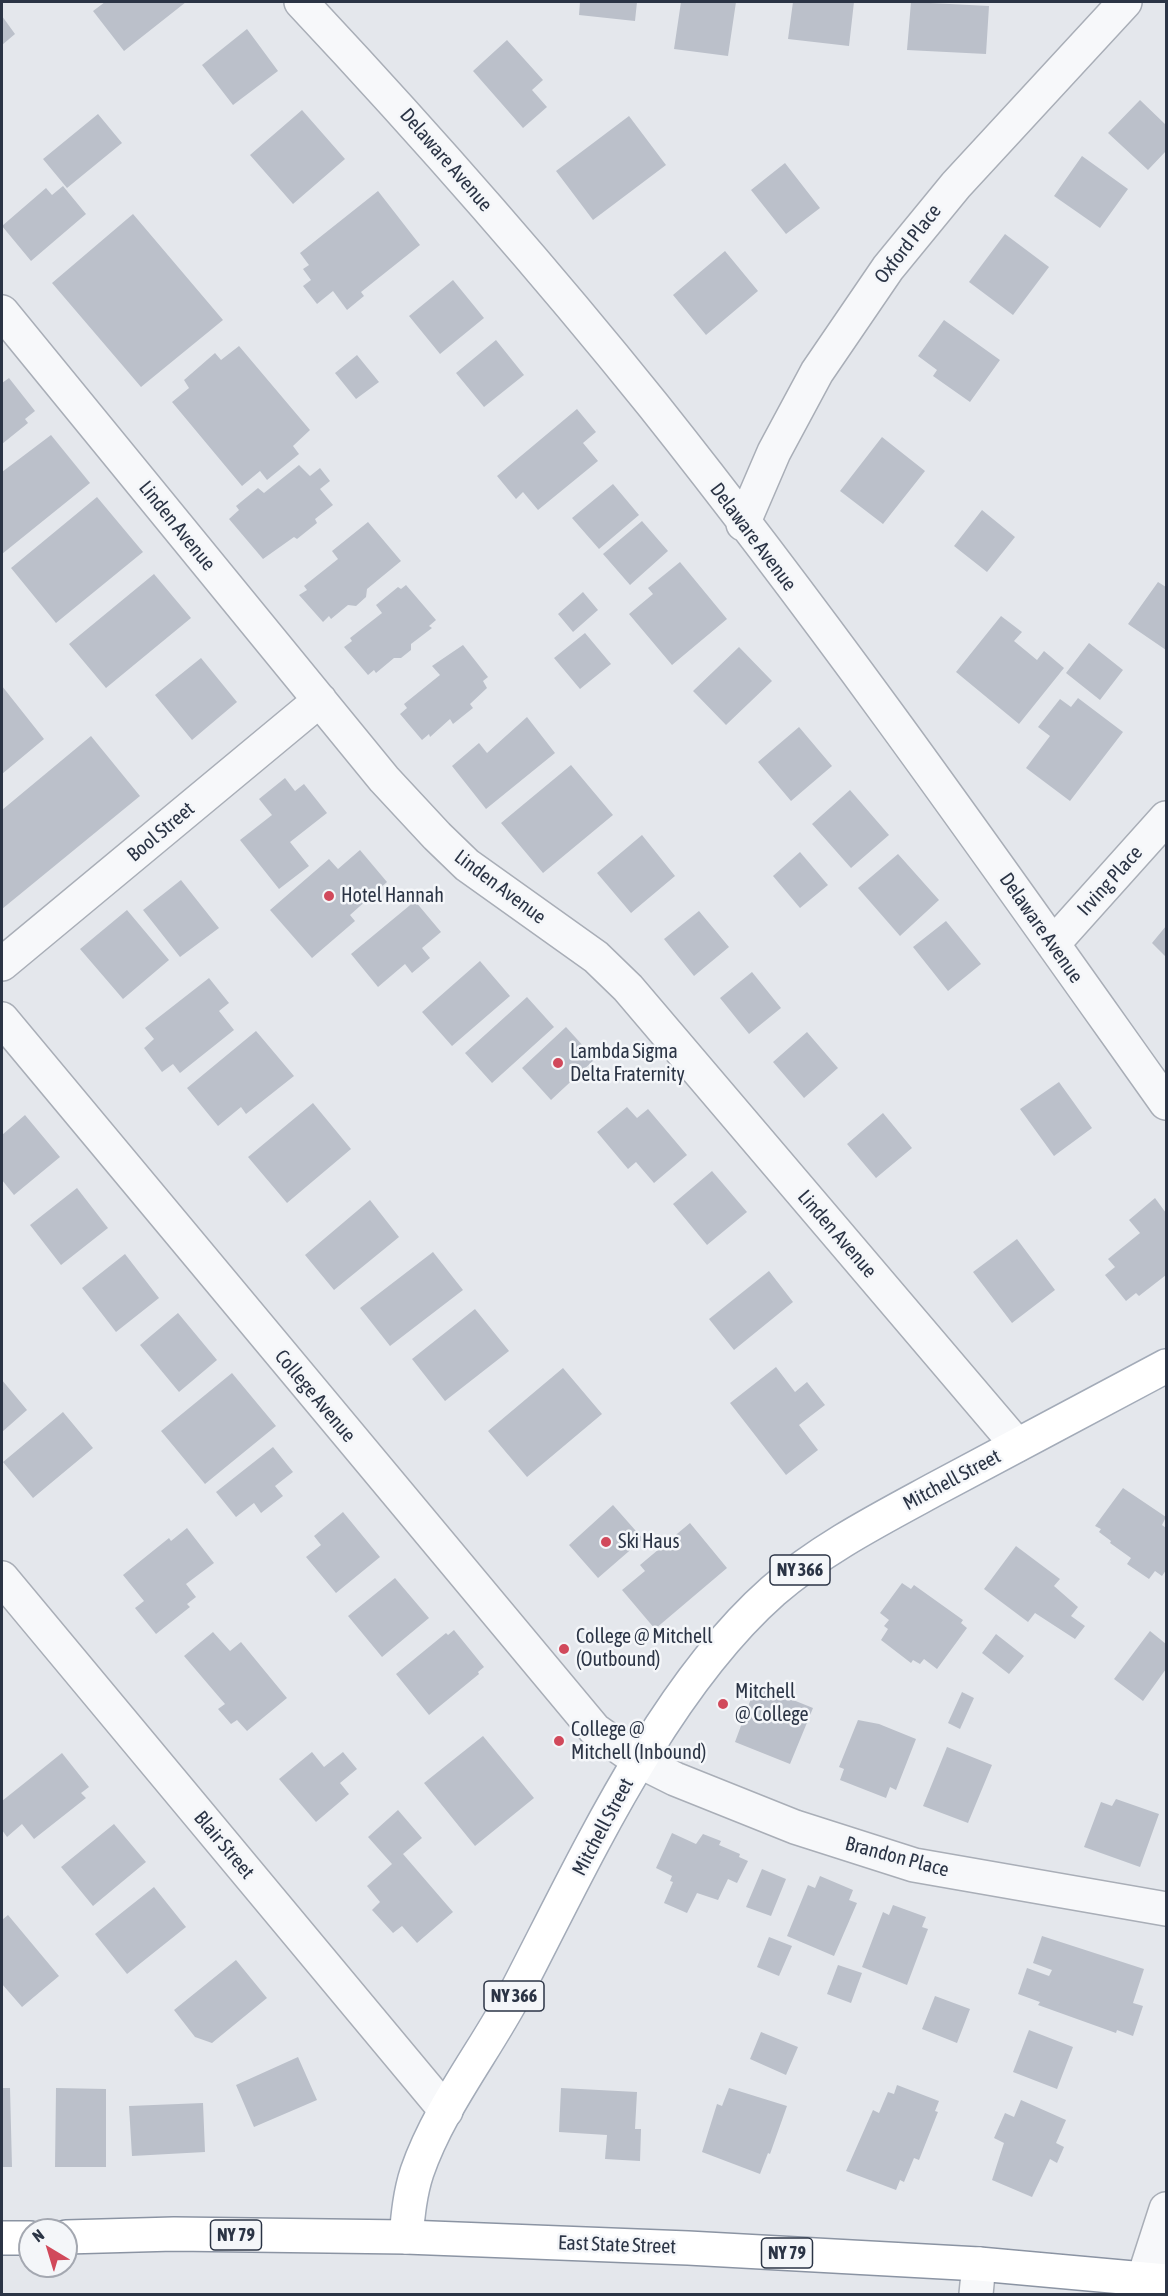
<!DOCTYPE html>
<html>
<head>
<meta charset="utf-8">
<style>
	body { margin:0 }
	#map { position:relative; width:1168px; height:2296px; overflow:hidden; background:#e4e7ec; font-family:"Asap Condensed",sans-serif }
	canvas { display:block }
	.frame { position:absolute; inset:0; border:3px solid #2b3445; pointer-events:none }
	.north { position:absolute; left:18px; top:2218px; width:60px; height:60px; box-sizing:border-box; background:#f4f6f9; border:2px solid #a4a8b1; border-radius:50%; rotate:322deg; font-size:16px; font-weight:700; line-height:24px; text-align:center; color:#2b3445 }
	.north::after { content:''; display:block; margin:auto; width:21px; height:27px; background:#d1495b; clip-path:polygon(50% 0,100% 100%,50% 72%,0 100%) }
</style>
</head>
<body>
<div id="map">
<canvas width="1168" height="2296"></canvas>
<div class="frame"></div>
<div class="north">N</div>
</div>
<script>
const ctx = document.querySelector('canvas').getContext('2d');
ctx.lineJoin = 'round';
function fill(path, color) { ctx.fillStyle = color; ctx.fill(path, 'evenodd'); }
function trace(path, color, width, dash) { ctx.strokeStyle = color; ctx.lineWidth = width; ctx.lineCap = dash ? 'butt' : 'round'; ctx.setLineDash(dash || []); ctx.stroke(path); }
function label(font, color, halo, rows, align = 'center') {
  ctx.font = font + ' "Asap Condensed",sans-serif'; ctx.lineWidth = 5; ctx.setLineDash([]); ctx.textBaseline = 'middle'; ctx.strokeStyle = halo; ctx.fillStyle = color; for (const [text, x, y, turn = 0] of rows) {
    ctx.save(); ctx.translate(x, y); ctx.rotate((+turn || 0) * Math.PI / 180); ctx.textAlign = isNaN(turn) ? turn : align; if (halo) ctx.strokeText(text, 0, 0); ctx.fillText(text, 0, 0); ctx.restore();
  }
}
const building = new Path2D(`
	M105,2h81l-62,49 -31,-40z
	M580,2h57l-2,19 -56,-6z
	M681,2h55l-8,54 -54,-7z
	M793,2h61l-5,44 -61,-7z
	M911,2l78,4 -3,48 -79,-4z
	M2,16l13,18 -13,11z
	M247,29l31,42 -45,34 -31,-40z
	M507,40l36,40 -11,10 15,17 -24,21 -50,-57z
	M1140,100l26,25v26l-18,19 -40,-37z
	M302,110l43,49 -52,45 -43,-49z
	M98,114l24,29 -55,45 -24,-29z
	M629,116l37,49 -73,55 -37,-49z
	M1082,156l46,33 -28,39 -46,-32z
	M785,163l35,45 -34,26 -35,-44z
	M63,186l23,28 -55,47 -29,-35 44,-38 6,7z
	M378,191l42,54 -59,47 3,4 -17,14 -14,-19 -16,13 -14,-18 8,-6 -8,-11 6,-4 -9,-12z
	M133,214l90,106 -82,67 -89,-104z
	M1005,234l44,33 -36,48 -44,-33z
	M725,251l33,40 -52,44 -33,-40z
	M453,280l31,38 -44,36 -31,-38z
	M944,320l56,40 -30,42 -37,-26 4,-6 -19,-14z
	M496,340l28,35 -40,32 -28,-34z
	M239,346l71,84 -17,16 6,8 -32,26 -7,-9 -18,15 -70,-84 17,-14 -5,-8 31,-27 6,7z
	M357,355l22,27 -23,17 -21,-26z
	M9,378l26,33 -10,8 3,4 -26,21v-61z
	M577,409l19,23 -13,11 15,18 -60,49 -15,-18 -7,7 -19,-23z
	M51,435l39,48 -88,71v-82z
	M882,437l43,34 -42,53 -43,-33z
	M299,465l11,11 10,-8 10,13 -10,8 13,16 -18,14 2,4 -20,16 -3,-2 -31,22 -34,-40 10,-9 -3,-4 22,-18 6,5z
	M613,484l26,31 -40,34 -27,-31z
	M97,497l46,55 -87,71 -45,-55z
	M982,510l33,27 -28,35 -33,-26z
	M642,521l26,30 -38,34 -27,-31z
	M368,522l33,39 -34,28 -1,8 -10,9 -8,-1 -17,14 -2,-3 -6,6 -24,-27 8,-5 -3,-4 34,-27 -6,-8z
	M680,562l47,57 -55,46 -43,-51 24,-20 -5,-6z
	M154,574l37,44 -85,70 -37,-44z
	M1158,582l8,5v63l-38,-26z
	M406,585l30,35 -7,6 3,2 -21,16v6l-10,8h-7l-18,15 -2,-3 -6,5 -24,-28 8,-6 -2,-3 32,-25 -6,-8 22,-18 3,2z
	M583,592l15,18 -25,22 -15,-18z
	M1001,616l21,16 -8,9 23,19 7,-9 20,17 -45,56 -63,-52z
	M585,633l26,31 -31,25 -26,-31z
	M1089,643l34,27 -23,30 -34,-27z
	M463,645l25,32 -5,4 4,7 -17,16 3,4 -20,16 -3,-5 -20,18 -1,-3 -7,6 -22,-26 7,-6 -3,-4 36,-29 -8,-9z
	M739,647l33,34 -46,44 -33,-34z
	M201,658l36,44 -45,38 -37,-45z
	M2,686l42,53 -42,35z
	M1078,698l45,34 -53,69 -44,-33 24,-32 -12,-9 22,-28 11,8z
	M527,717l28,36 -69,56 -34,-43 27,-23 8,10z
	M799,727l33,39 -41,35 -33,-39z
	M91,736l49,60 -138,113v-99z
	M571,765l42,50 -70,58 -42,-50z
	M285,778l10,13 9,-7 23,29 -37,29 19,24 -30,23 -39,-49 32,-25 -13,-16z
	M850,790l39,45 -38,33 -39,-44z
	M642,835l33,41 -44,37 -34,-40z
	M360,850l27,32 -37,33 5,6 -43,37 -42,-48 59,-51 9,10z
	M800,852l28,33 -28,23 -27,-32z
	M898,854l41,46 -39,36 -42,-48z
	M181,880l38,48 -39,29 -37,-47z
	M415,901l26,31 -19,16 8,10 -18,15 -7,-9 -27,23 -27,-33z
	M127,910l42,50 -46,39 -43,-50z
	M699,911l30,36 -35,29 -30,-37z
	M946,921l35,43 -33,27 -35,-44z
	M1166,926v31l-14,-14z
	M480,961l30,35 -58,50 -30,-34z
	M752,972l29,36 -32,26 -29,-36z
	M209,978l20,25 -10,8 15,19 -54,43 -7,-9 -11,8 -18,-24 10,-9 -9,-11z
	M527,997l27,30 -62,56 -27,-30z
	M566,1027l29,32 -44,41 -29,-32z
	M256,1031l38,45 -48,38 -5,-7 -23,19 -31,-38z
	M807,1032l31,36 -34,30 -31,-36z
	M1059,1082l33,46 -38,28 -34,-47z
	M313,1103l38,46 -64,54 -39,-46z
	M627,1107l10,11 11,-9 39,46 -33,28 -18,-21 -8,7 -31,-37z
	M883,1113l29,35 -36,30 -29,-34z
	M25,1115l35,42 -46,38 -12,-15v-45z
	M712,1171l35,41 -40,33 -34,-41z
	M77,1188l31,40 -47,37 -31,-40z
	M1155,1198l11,15v62l-27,21 -3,-3 -10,8 -21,-26 10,-8 -7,-8 32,-26 -11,-13z
	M370,1200l29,37 -65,53 -29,-35z
	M1017,1239l38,51 -43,33 -39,-51z
	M433,1252l30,38 -73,56 -30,-38z
	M125,1254l34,44 -43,34 -34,-44z
	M769,1271l24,31 -59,48 -25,-31z
	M475,1309l34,42 -64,50 -33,-42z
	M178,1313l39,47 -38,32 -39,-47z
	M776,1367l19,25 12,-10 18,23 -26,20 19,25 -32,25 -56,-72z
	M563,1368l39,46 -75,63 -39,-46z
	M232,1373l44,53 -71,58 -44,-53z
	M2,1380l25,30 -25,22z
	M63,1412l30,36 -60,50 -30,-36z
	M273,1447l20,25 -18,14 8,10 -22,17 -7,-10 -18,14 -20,-25z
	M1123,1488l43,29 -4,8 4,3v42l-4,6 -7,-5 -6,8 -22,-15 4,-6 -21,-15 1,-2 -12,-9 2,-3 -6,-3z
	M613,1505l30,34 -45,39 -29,-33z
	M343,1512l37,45 -44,36 -30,-36 15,-12 -7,-9z
	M690,1523l37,45 -72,61 -33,-39 23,-19 -5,-6z
	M187,1528l27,35 -28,21 10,13 -9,7 3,3 -34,27 -21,-26 9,-7 -21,-26 46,-37 2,3z
	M1016,1546l44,33 -6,7 24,21 -7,9 14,10 -10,13 -40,-26 -7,9 -44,-33z
	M395,1578l34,40 -47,39 -34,-41z
	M902,1583l9,6 3,-4 49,35 -2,3 6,5 -30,41 -13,-10 -4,5 -7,-4 -2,3 -30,-23 7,-11 -4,-3 5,-6 -9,-7z
	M454,1630l30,37 -6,5 1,2 -50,41 -33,-41 50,-41 2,2z
	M1150,1631l16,13v25l-23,32 -29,-22z
	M213,1632l17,19 11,-9 46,56 -40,33 -10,-11 -6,4 -13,-15 7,-5 -41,-48z
	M996,1634l28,22 -15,18 -27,-21z
	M756,1685l57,23 -23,56 -55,-22z
	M962,1692l12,6 -14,31 -12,-6z
	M858,1720l21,4 37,15 -20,51 -6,-3 -4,11 -46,-18 4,-11 -5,-2z
	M483,1736l51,62 -59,48 -51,-63z
	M947,1747l45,18 -24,58 -45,-17z
	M312,1752l12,15 19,-15 14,17 -17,14 9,11 -33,28 -37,-43z
	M62,1753l27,34 -8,6 5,5 -52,41 -12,-15 -15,13 -5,-7v-29z
	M1116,1799l43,15 -19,53 -56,-20 17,-45 11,4z
	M398,1810l24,28 -19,16 50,58 -36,31 -15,-17 -9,7 -21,-23 8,-8 -13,-16 25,-22 -24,-27z
	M114,1824l32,38 -53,44 -32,-39z
	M672,1833l24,11 7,-10 18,7 -2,4 21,9 -1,3 9,4 -11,22 -9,-4 -10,21 -21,-7 -10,20 -23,-10 9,-21 -3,-1 2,-5 -16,-8z
	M762,1869l24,10 -15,37 -25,-9z
	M820,1876l33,14 -4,10 8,3 -23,53 -47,-20 21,-51 7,3z
	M154,1887l32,40 -59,47 -32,-40z
	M893,1905l33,12 -4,10 6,2 -21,56 -45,-18 21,-55 6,3z
	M8,1915l51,61 -37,31 -20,-23v-64z
	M1042,1936l102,33 -11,34 10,3 -10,30 -16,-6 -1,3 -78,-28 2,-3 -22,-8 9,-26 22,8 3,-6 -19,-7z
	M769,1937l23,9 -13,30 -22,-9z
	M236,1960l31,38 -55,45 -17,-6 -21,-27z
	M838,1965l24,8 -11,30 -24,-9z
	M935,1996l35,13 -13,34 -35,-14z
	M1029,2030l44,17 -16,42 -44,-17z
	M761,2032l37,15 -12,28 -36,-16z
	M298,2057l19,43 -63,27 -18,-42z
	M897,2085l42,16 -4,10 3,1 -19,48 -5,-2 -10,24 -4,-2 -4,10 -50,-19 27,-61 6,3 9,-21 6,2z
	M2,2088h8l2,79h-10z
	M56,2088l50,1v78h-51z
	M561,2088l76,4 -2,37h6l-1,32 -35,-2 2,-24 -48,-3z
	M729,2088l58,18 -17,48 -2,-1 -8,21 -58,-22 15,-48 5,2z
	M1021,2100l45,20 -10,23 8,4 -7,16 -7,-4 -18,38 -40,-17 12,-37 -10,-5 11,-25 9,4z
	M203,2103l2,49 -73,4 -3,-50z`);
const minor = new Path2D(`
	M301,2c122,130 240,264 352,403 180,226 346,463 513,698
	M2,312l382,467 53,57 30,29 129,92 32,31 389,457
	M743,524l31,-72 43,-80 71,-104 68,-83 169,-183
	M1053,944l113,-126
	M2,964l318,-264
	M2,1019l593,711 44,31 36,18 120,48 119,38 252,44
	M2,1578l444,533
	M1143,2280l23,-71
	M976,2294l3,-30`);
const major = new Path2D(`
	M406,2237c2,-22 4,-44 11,-65 22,-64 68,-121 99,-180 68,-131 146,-303 257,-401 48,-42 107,-72 164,-103 76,-41 153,-81 229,-122`);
const highway = new Path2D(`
	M66,2237l108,-3 232,3 282,11 291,16 187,17
	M2,2238h28`);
const markers = [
	[329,896,6,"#d1495b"],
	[558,1063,6,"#d1495b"],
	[606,1542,6,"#d1495b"],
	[564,1649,6,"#d1495b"],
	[723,1704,6,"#d1495b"],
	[559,1741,6,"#d1495b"]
];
const shields = [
	[800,1570,60],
	[514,1996,60],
	[236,2235,51],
	[787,2253,51]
];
const shieldNames = [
	["NY 366",800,1570],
	["NY 366",514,1996],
	["NY 79",236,2235],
	["NY 79",787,2253]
];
const streetNames = [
	["Delaware Avenue",446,160,49],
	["Oxford Place",908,244,-52],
	["Linden Avenue",177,526,51],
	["Delaware Avenue",753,537,53],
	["Bool Street",161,832,-40],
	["Irving Place",1110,881,-48],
	["Linden Avenue",500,887,37],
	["Delaware Avenue",1041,928,55],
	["Linden Avenue",837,1234,49],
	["College Avenue",315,1396,50],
	["Mitchell Street",952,1480,-28],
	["Mitchell Street",603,1827,-62],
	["Blair Street",224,1845,50],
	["Brandon Place",897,1857,15],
	["East State Street",617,2245,2]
];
const poiNames = [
	["Hotel Hannah",341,896],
	["Lambda Sigma",570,1052],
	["Delta Fraternity",570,1075],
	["Ski Haus",618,1542],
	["College @ Mitchell",576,1637],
	["(Outbound)",576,1660],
	["Mitchell",735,1692],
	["@ College",735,1715],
	["College @",571,1730],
	["Mitchell (Inbound)",571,1753]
];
fill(building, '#bbc0ca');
trace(minor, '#a9aeb7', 36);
trace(major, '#a3abb8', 36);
trace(highway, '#8b94a3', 36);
trace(minor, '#f7f8fa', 33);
trace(major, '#fff', 33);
trace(highway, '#fff', 33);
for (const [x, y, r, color] of markers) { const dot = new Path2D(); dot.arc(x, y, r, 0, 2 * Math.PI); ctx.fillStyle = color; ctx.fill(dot); trace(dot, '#f4f6f9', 2); }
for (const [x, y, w] of shields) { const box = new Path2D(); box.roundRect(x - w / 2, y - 15, w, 30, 4.5); ctx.fillStyle = '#f4f6f9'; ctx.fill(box); trace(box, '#2b3445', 1.5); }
label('bold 18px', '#2b3445', null, shieldNames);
label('20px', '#2b3445', '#f4f6f9', streetNames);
label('20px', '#2b3445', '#f4f6f9', poiNames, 'left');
</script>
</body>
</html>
